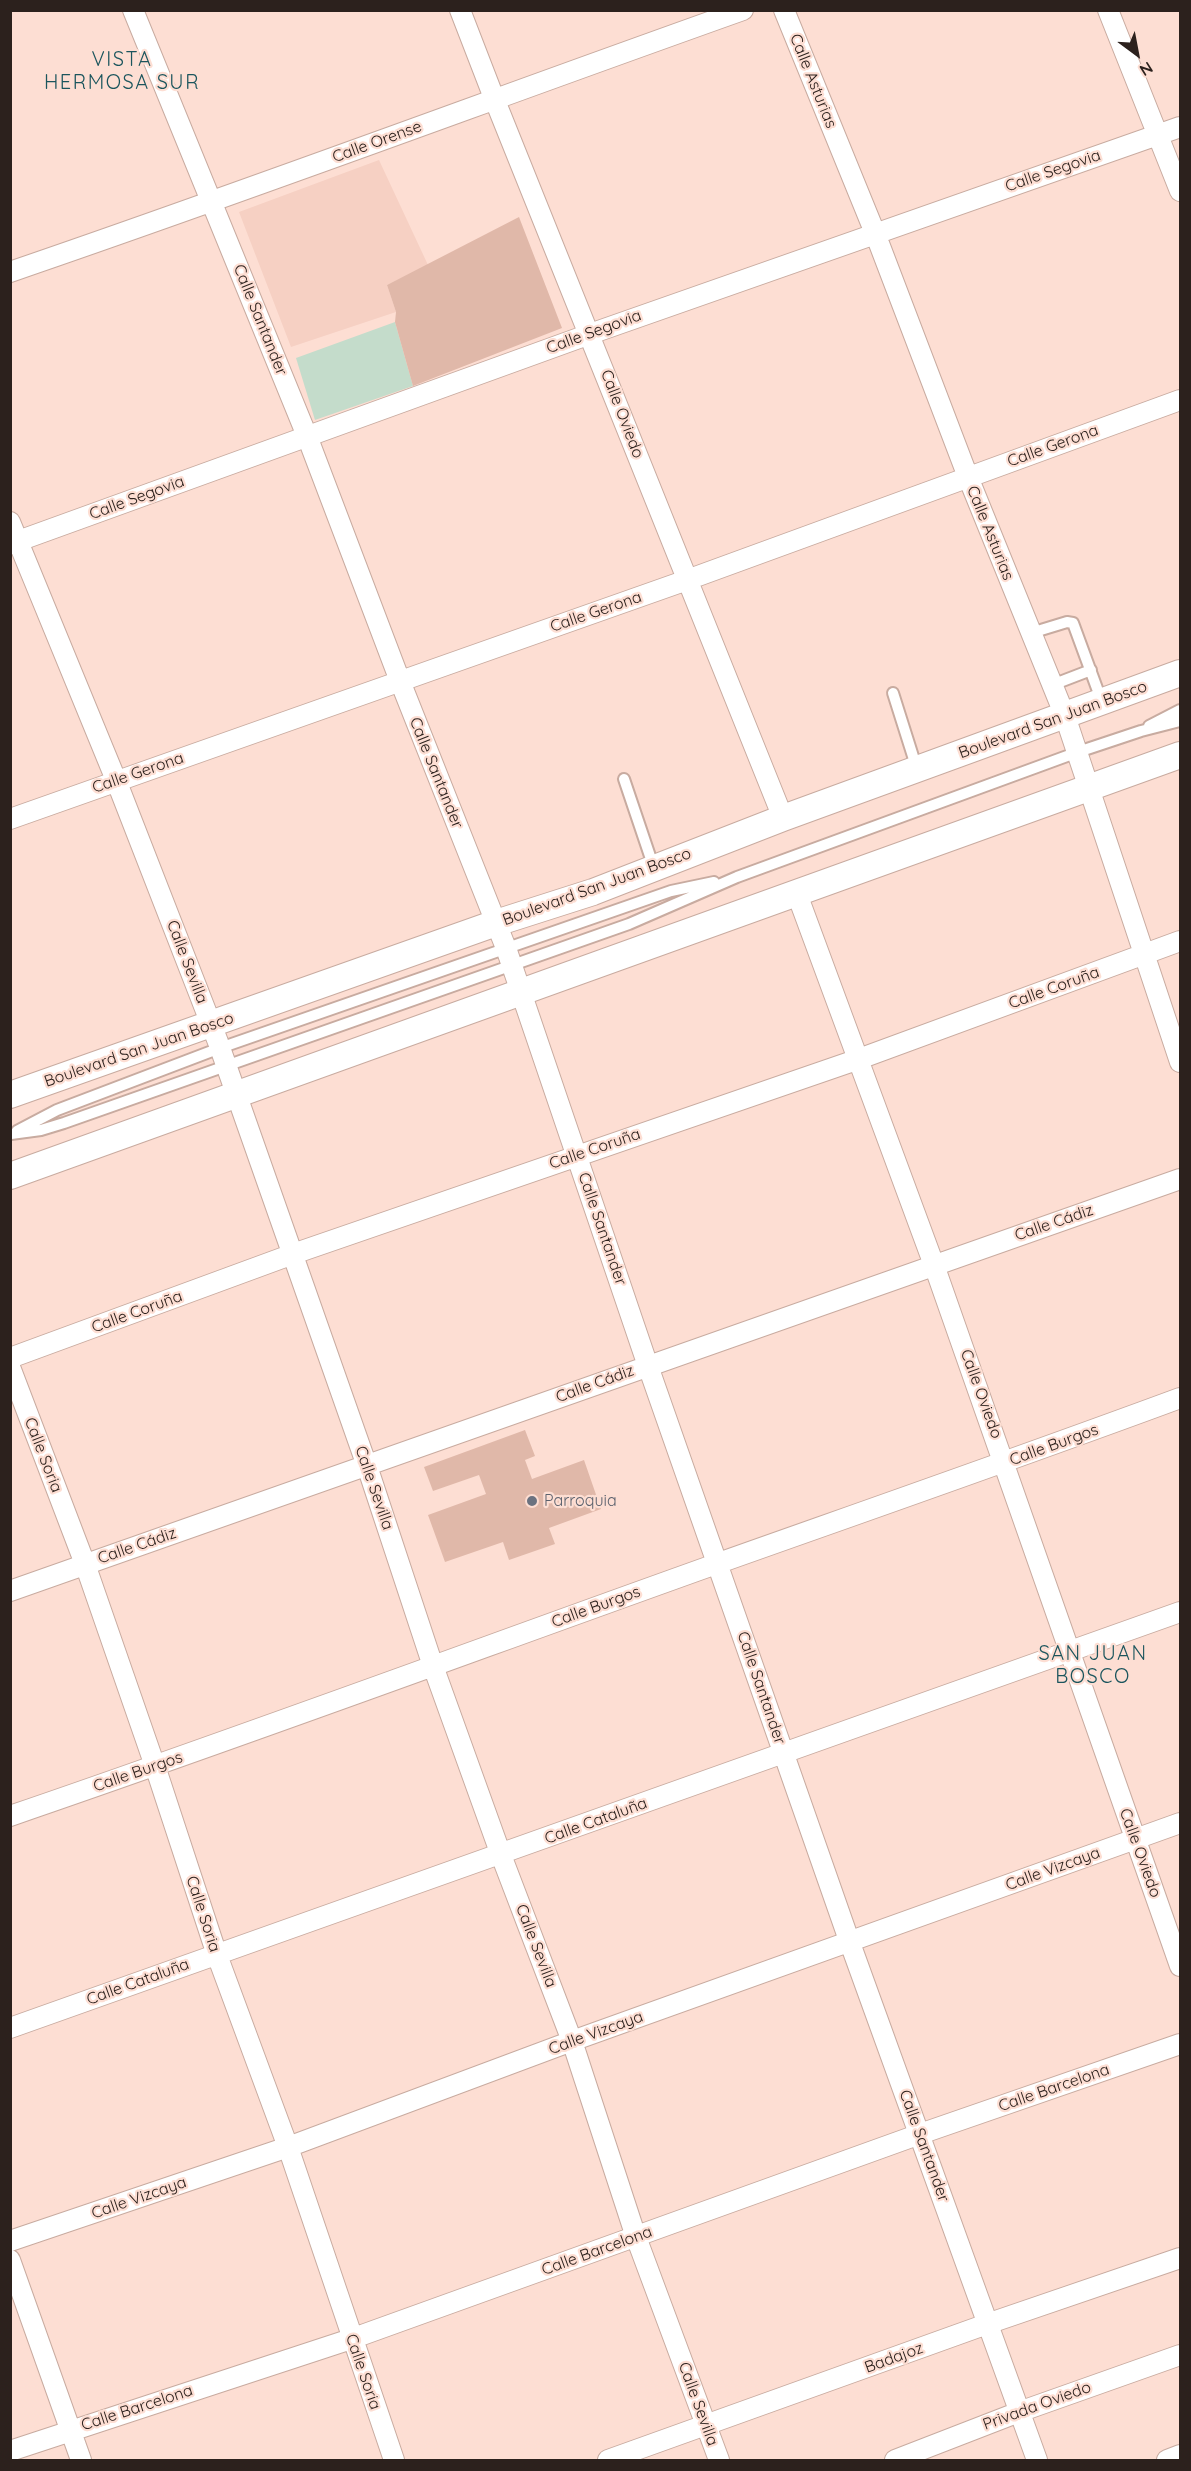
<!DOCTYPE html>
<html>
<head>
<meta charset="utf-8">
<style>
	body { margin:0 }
	#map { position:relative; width:1191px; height:2471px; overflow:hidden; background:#fdded3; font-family:Quicksand,sans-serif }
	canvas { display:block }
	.frame { position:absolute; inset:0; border:12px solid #2c211d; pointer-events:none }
	.north { position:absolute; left:1107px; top:24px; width:60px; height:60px; -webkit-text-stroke:4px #fdded3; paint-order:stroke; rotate:148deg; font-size:16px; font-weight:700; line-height:24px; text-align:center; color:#2c211d }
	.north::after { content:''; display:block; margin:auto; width:21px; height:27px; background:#2c211d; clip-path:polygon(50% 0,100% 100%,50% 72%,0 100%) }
</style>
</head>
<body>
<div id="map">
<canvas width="1191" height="2471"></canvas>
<div class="frame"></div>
<div class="north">N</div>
</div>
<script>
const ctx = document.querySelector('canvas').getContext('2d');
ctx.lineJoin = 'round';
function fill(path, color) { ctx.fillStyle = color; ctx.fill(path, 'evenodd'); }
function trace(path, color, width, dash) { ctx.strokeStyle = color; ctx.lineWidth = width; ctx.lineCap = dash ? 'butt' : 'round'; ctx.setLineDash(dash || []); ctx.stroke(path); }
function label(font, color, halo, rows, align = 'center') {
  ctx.font = font + ' Quicksand,sans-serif'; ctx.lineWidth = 4.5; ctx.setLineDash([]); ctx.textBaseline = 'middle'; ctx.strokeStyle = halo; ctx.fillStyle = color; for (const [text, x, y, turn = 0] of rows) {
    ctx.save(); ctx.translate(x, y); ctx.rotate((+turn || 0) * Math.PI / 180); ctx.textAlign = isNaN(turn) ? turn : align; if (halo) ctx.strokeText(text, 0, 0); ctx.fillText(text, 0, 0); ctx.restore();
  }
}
const built = new Path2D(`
	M379,160l49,105 -41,20 9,27 -105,35 -52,-135z`);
const green = new Path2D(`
	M395,322l18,64 -98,34 -19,-62z`);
const building = new Path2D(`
	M519,217l43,111 -149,58 -18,-64 1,-10 -9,-27z
	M525,1430l10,26 -10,4 7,19 52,-19 17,49 -52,19 6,16 -46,16 -6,-18 -58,20 -17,-47 58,-21 -7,-19 -46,16 -9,-24z`);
const service = new Path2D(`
	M1031,633l36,-11 6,1 29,79
	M1052,685l39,-15
	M893,693l24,76
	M1149,726l31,-16
	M624,779l30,89
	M17,1131l40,-21 163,-62 451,-157 43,-9
	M11,1134l30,-4 23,-7 565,-199 108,-47 341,-125 63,-21 39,-10`);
const minor = new Path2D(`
	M133,10l174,426 93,245 106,267 142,418 202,577 187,517
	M460,10l34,88 289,720
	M784,10l91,223 93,244 97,239 115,346
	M1108,10l72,181
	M10,272c246,-84 488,-175 733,-262
	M10,522l106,258 102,262 149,424 66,200 68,189 71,186 64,196 83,223
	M10,544l580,-210 590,-207
	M10,819l677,-239 493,-180
	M797,894l137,371 246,701
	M10,1358l283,-104 566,-195 321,-118
	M10,1367l75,197 70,202 62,189 71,192 106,313
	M10,1591l1170,-412
	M10,1816c237,-81 471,-168 706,-252 155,-55 310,-109 464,-166
	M10,2028l1170,-416
	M10,2241l278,-94 284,-106 608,-218
	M10,2260l71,200
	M10,2451l341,-112 569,-205 260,-90
	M608,2460l379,-136 193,-66
	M895,2460l124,-48 161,-57
	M1167,2460l13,-5`);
const tertiary = new Path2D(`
	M10,1095l486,-172 97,-31 190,-74 397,-145
	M10,1176l1170,-421`);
const markers = [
	[532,1501,6,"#6b7280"]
];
const streetNames = [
	["Calle Asturias",813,81,68],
	["Calle Orense",377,142,-20],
	["Calle Segovia",1053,171,-19],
	["Calle Santander",260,320,68],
	["Calle Segovia",594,332,-20],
	["Calle Oviedo",622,414,69],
	["Calle Gerona",1053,446,-20],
	["Calle Segovia",137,498,-20],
	["Calle Asturias",990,533,68],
	["Calle Gerona",596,612,-19],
	["Boulevard San Juan Bosco",1053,720,-20],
	["Calle Gerona",138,773,-19],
	["Calle Santander",436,773,68],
	["Boulevard San Juan Bosco",597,887,-20],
	["Calle Sevilla",187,962,69],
	["Calle Coruña",1054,988,-20],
	["Boulevard San Juan Bosco",139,1050,-19],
	["Calle Coruña",595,1149,-19],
	["Calle Cádiz",1054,1223,-19],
	["Calle Santander",602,1229,71],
	["Calle Coruña",137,1312,-20],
	["Calle Cádiz",595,1384,-20],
	["Calle Oviedo",981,1394,70],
	["Calle Burgos",1054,1445,-20],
	["Calle Soria",43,1455,69],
	["Calle Sevilla",374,1488,71],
	["Calle Cádiz",137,1546,-19],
	["Calle Burgos",596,1607,-20],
	["Calle Santander",761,1688,71],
	["Calle Burgos",138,1772,-19],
	["Calle Cataluña",596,1821,-20],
	["Calle Oviedo",1140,1853,70],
	["Calle Vizcaya",1053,1869,-20],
	["Calle Soria",203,1914,72],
	["Calle Sevilla",536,1946,69],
	["Calle Cataluña",138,1982,-20],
	["Calle Vizcaya",596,2033,-20],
	["Calle Barcelona",1054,2088,-19],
	["Calle Santander",924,2146,70],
	["Calle Vizcaya",139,2198,-19],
	["Calle Barcelona",597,2251,-20],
	["Badajoz",894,2358,-20],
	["Calle Soria",363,2372,71],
	["Calle Sevilla",698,2404,70],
	["Privada Oviedo",1037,2406,-20],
	["Calle Barcelona",137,2408,-18]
];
const worshipNames = [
	["Parroquia",544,1501]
];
const quarterNames = [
	["VISTA",122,60],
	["HERMOSA SUR",122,83],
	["SAN JUAN",1093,1654],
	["BOSCO",1093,1677]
];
fill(built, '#f6d0c3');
fill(green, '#c4dccb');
fill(building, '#e0b8a9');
trace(service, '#c8aba0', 14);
trace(minor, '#c8aba0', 22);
trace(tertiary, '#c8aba0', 28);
trace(service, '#fff', 10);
trace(minor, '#fff', 20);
trace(tertiary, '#fff', 26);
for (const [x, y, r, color] of markers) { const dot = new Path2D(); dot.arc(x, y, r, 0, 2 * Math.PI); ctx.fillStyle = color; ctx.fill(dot); trace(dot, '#fdded3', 2); }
label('16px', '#2c211d', '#fdded3', streetNames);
label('16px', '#5b616d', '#fdded3', worshipNames, 'left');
ctx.letterSpacing = '1.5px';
label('20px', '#1b555d', '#fdded3', quarterNames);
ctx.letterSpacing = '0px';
</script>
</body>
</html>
